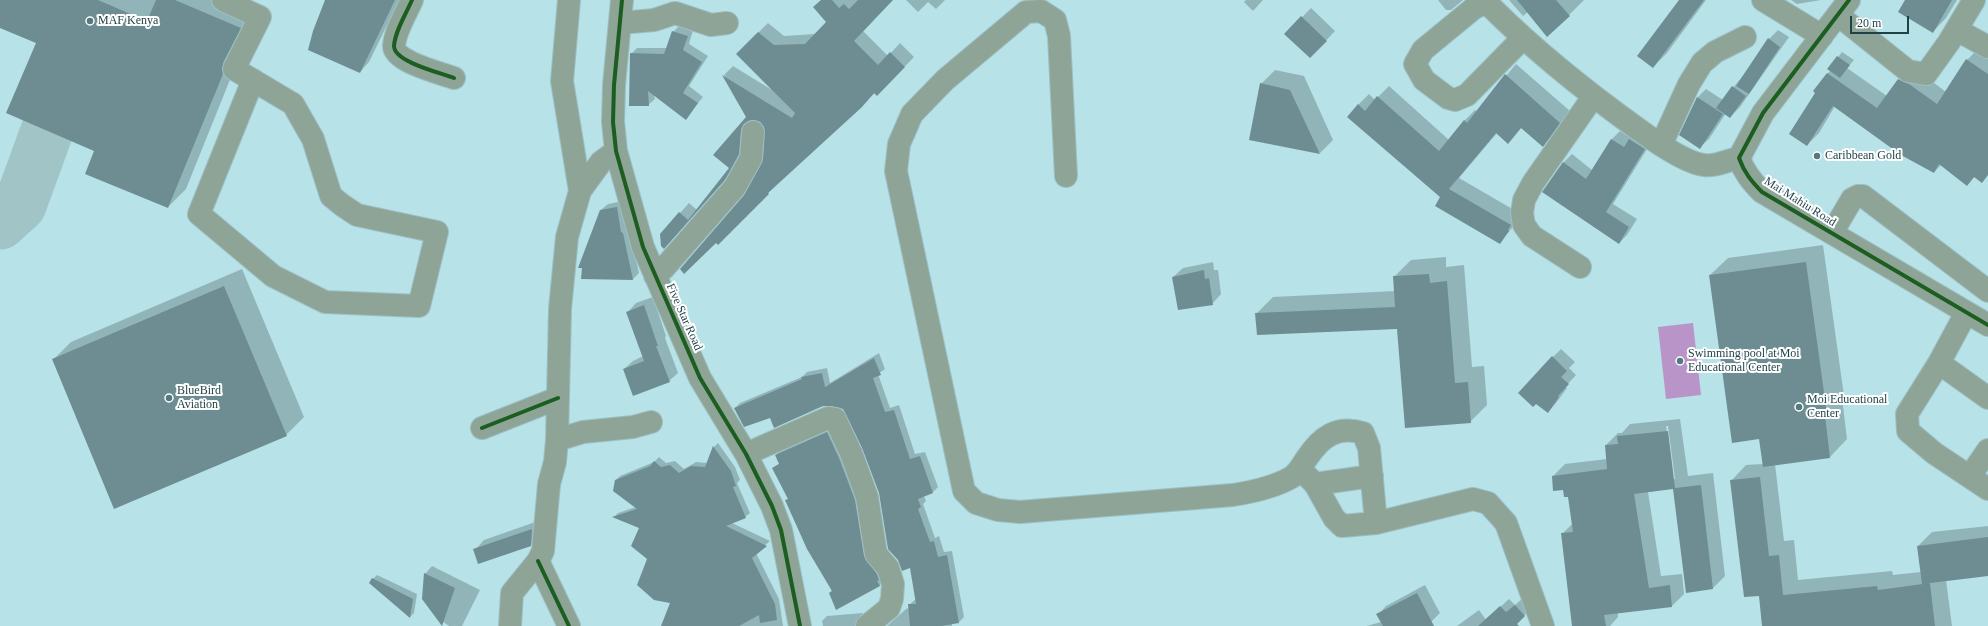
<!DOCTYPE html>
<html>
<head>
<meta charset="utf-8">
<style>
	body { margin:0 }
	#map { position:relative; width:1988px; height:626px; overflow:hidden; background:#b6e2e8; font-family:"Times New Roman",serif }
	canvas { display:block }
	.scale { position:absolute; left:1850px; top:16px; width:59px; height:18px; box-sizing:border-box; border:2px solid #1f4247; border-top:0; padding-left:5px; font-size:12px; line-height:14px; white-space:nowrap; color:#1f4247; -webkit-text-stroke:3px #fff; paint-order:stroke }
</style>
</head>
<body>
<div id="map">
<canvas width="1988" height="626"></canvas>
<div class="scale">20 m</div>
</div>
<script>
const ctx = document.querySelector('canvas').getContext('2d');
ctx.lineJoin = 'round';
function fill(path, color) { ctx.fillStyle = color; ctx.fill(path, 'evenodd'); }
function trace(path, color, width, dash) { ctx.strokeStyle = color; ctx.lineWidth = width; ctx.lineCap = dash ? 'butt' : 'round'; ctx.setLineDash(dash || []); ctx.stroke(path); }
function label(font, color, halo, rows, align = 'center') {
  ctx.font = font + ' "Times New Roman",serif'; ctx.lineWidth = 4; ctx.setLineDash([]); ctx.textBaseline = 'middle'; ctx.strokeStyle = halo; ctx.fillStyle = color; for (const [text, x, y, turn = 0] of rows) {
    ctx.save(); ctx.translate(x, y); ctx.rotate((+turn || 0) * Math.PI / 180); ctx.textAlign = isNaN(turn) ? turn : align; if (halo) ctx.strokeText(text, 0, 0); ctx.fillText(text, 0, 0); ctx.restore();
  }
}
const water = new Path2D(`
	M1693,323l8,72 -35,4 -8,-72z`);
const shadow = new Path2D(`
	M0,0h235l23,10 -72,179 -18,18 -73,-57 -58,-107 -37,-16z
	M326,0h75l-2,5 -5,6 -25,51 -9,10z
	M821,0h71l-29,31 25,25 12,-13 14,14 -37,38 -2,-2 -97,90 -60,61 45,-80 2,-38 -5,-5 -9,-2 -3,25 -14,25 -61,69 7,-25 9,-10 8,7 33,-42 -15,-13 32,-38 -23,-42 9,-9 39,24 -35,-36 31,-31 16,13 31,-2 13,-12z
	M906,0h39l-9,9 -8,-7 -10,10z
	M1246,0h17l-10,11 -9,-9z
	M1438,0h25l-12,10h-5z
	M1509,0h75l-15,15 -41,-3 -5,4z
	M1680,0h26l-39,53 -14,14z
	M1791,0h30l-24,4z
	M1906,0h51l-11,18 -13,14z
	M1311,8l24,23 -16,17 -33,-14z
	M679,26l14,4 -4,14 19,12 -19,30 14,11 -17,21 -32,-23 1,4 -7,6 -17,-51 6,-6h30l6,-16z
	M1778,30l11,7 -49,70 -10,10 -4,-4 -17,26 -9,8 -19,-12 17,-38 8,-8 17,11 19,-23 27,-38z
	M1978,49l10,6v120l-13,1 -8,9 -26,-20 -7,7 -99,-66 -16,27 -12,12 20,-71 4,-4 -2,-1 13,-17 12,8 -7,8 40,28 23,-28 11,5 25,19 21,-32z
	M1516,64l54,47 -16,24 -11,10 -21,-18 -14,15 -11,-9 -38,45 62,36 -2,6 -20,23 -58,-46 -83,-92 11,-11 6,6 14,-14 60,54 15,-19 11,-11 2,1z
	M1275,70l29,6 29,64 -13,13 -59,-69z
	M1620,131l11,7 6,-6 15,9 -39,63 24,15 -10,16 -8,8 -75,-51 20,-30 8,-8 20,16 20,-31z
	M623,201l16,72 -6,6 -51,-1 19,-68 7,-6z
	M1823,245l21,151 -2,2 5,41 -17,18 -55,7 9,77 10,-1 4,40 94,-9 1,4 28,-3 -3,-26 14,-14 56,-6v49l-42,5 6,46h-189l-3,-31 -29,-114 15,-16 17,-1 -3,-26 -50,-163 18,-17z
	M1446,257v10l18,-2 8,102 12,-1 3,39 -17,17 -72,-94 -142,-14 17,-17 122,-6 -1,-14 17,-17z
	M1213,262l1,8h4l3,24 -9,10 -39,-27 10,-9z
	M242,269l62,148 -18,18 -233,-75 18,-18z
	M653,297l13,39 -1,2 13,35 -9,8 -45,-12 9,-8 10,-5 -15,-44 8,-9z
	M1561,349l14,13 -6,6 7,7 -11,12 2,1 -11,15 -8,9 5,-55z
	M879,353l6,16 -7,5 12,34 9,-3 16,49 10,-2 13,35 -5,5 -9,4 2,5 -3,3 12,34 4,-2 5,16 8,-1 12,66 -6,6h-6v3h-65l19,-17 3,-1v-3l7,-6 -5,-32 -48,-120 -20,-39 -13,-3 -60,12 -35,-9 5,-5 62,-26 5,-5 20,-4 3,15z
	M1680,419l8,57 25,-3 12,103 -12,12 -39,-100 -26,4 13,84 21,-2 2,20 -12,12 -54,7v4l-8,9h-37l-11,-92 11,-11 -4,-27 -16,-20 12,-12 42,-5 -1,-14 12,-12h4l8,-9zM1666,426h2l7,53h-2z
	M832,428l52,153 -5,5 -49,7 2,-3 -46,-89 3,-3 -16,-30 7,-5 -4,-8 5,-5z
	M718,443l17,24 5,13 -3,3 13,30 -5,4 -13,6 38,18 -14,12 23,46 4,27h-120l8,-24 -23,-43 -7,-32 -27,-10 4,-4 18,-6 -20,-27 4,-4 34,-14 5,-5 7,6 9,-2 9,8 12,-7 12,1 6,-16z
	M541,520l-1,15 -10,10 -55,5 9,-10z
	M432,566l48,24 -18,36h-13l-14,-10 -10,-42z
	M377,575l40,19 -3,19 -4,4 -37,-38z
	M1425,585l15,28 -8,8 -9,5h-56l14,-4 -3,-7 8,-9z
	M1523,598l9,9 -17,19h-58l22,-16 7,10 23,-21 6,6z
	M863,613l-4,9 2,4h-38l-1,-5 5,-5z`);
const taxiway = new Path2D(`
	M0,223l20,-18 27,-74`);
const building = new Path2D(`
	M0,0h98l49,21 9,-21h19l66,28 -18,35v11l-55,134 -83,-34 9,-23 -88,-38 30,-70 -36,-15z
	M325,0h70l-35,73 -52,-23 5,-19z
	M821,0h11l7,8 5,-4 5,5 9,-9h35l-39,41 24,24 12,-13 15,15 -28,29 -3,-3 -12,14 -94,86 1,1 -51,51 -2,-2 -32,31 -4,-5 64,-74 19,-36 1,-32 -4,-5 -6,-2 -6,1 -5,4 -2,6 -2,23 -14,26 -61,69 -3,-3 -1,-12 19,-22 9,8 41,-52 -16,-13 33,-38 -24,-42 70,43 3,-5 -59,-59 22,-22 16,13 31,-1 21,-22 -13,-15z
	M1517,0h39l14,16 -23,21z
	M1679,0h25l-51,68 -16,-12z
	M1905,0h47l-19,33 -35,-21z
	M1301,16l26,25 -17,17 -26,-24z
	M672,31l16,5 -5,14 19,12 -19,31 15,10 -12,17 -38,-29 1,15h-20l1,-53 34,1z
	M1768,38l12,9 -31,47 -13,-8z
	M1837,56l13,9 -10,13 -13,-9z
	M1966,59l22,15v101l-6,8 -8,-6 -7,9 -28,-22 -5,9 -33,-18 -68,-49 -26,40 -18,-12 26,-41 -2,-2 14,-18 50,35 21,-29 11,5 28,20z
	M1505,74l55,49 -17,24 -22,-19 -13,16 -12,-11 -47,56 62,36 -3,5 1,1 -9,13 -65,-38 5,-9 -93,-80 11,-13 7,7 12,-15 62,55 25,-31 3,3z
	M1260,83l30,7 30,64 -71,-14z
	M1732,86l14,10 -16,22 -14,-10z
	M1697,97l26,17 -23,35 -21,-14z
	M1611,139l13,8 5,-8 16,10 -39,63 23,15 -10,17 -77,-52 21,-30 23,17z
	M617,207l4,25 2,1 10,47 -52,-1 1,-11h-4l22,-58z
	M1806,262l21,152 -2,1 5,43 -67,9 -4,-28 -27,4 -23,-168z
	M1204,270l1,9 4,-1 4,27 -35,5 -6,-33z
	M1429,274l1,9 17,-2 8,102 13,-1 3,41 -66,5 -8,-99 -140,6 -2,-22 140,-6 -2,-31z
	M224,286l63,150 -173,73 -62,-150z
	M644,305l14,41h-2l14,36 -37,14 -10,-27 21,-8 -18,-49z
	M1552,356l15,15 -6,6 8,7 -11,12 1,1 -11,16 -12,-9 -3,3 -15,-14z
	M874,358l7,17 -8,3 12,34 9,-2 16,49 10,-3 13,37 -15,6 3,8 -3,2 12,33 4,-1 4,16 9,-2 12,68 -18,3h-31l-2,-22h8l-6,-36 -8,3 -4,-11 -10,-11 -9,-56 -17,-45 -19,-39 -13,-3h-7l-49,22 -4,-10 -26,9 -10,-19 68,-29 -1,-2 21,-4 3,14z
	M1668,431l7,57 26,-3 12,104 -27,4 -13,-104 -39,5 15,94 21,-3 2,22 -68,8 2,11h-34l-11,-93 12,-1 -5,-35h-4l-1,-7 -10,1 -1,-15 55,-7 -2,-24 13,-1 -1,-8z
	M827,432l12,26 16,42 9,56 13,18 2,6 -2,1 3,5 -44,24 -7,-17 3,-2 -25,-42 -22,-49 3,-1 -16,-31 7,-4 -4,-9z
	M713,446l18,25 5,15 -3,1 13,31 -20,8 41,20 -15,12 23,46 2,16 -17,3 -1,-8 -20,11h-78l9,-23 -16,-3 -17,-15 10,-26 -16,-13 8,-18 -27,-11 25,-8 -24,-18 2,-11 35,-14 4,-5 7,6 9,-2 9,8 12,-7 14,1z
	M1760,477l9,79 10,-1 4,40 94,-9 1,4 52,-7 5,43h-173l-3,-30 -15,1 -14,-117z
	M532,529l-1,17 -53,18 -5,-15z
	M1988,537v39l-66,8 -5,-38z
	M424,573l31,15 -13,38 -20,-27z
	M372,578l41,21 -3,19 -41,-35z
	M1417,593l17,33h-51l-7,-12z
	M1515,605l10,11 -8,8 2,2h-41l22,-20 6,6z`);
const minor = new Path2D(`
	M223,0l37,17 -26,52 59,35 20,35 18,57 11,9 15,10 80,17 -18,74 -94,-4 -52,-26 -74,-62 54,-134
	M412,0c-6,14 -17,31 -18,46 0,16 47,27 60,32
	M569,0l-7,81 18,110
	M622,0l-8,85 -1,37 3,29 27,96 57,131 46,76 26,52 9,24 19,96
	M1763,0l59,36
	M1849,0l-86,113 -24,45c5,14 12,23 23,34l226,133
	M1838,15l70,56 18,3 23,-32 25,-42
	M620,23l34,-3 21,-7 36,12 16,-2
	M1957,30l31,17
	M1522,39l-55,56 -12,5 -7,-2 -24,-18 -9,-16 8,-14 51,-42 9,-4 6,1c46,46 96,86 149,124 15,11 47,34 66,36 11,2 24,-5 35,-7
	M1661,145l28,-61 13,-21 13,-11 30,-15
	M1066,176l-7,-140 -4,-16 -14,-9 -15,1 -81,68 -33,34 -13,30 -3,27 68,320 12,12 22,7 22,2 213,-17c19,-3 42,-8 59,-18 7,-5 10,-12 15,-19 14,-21 30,-33 56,-25l6,15 7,75
	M1832,233l20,-34 6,-3h5l125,95
	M1580,267l-48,-31 -8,-11 -2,-12 2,-13 9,-17 60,-86
	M655,276l9,-8 71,-81 16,-29 2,-26
	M1966,313l-27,50 -32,51 1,17 26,22 54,36
	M1939,363l49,35
	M482,428l76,-30
	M557,440l26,-8 50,-5 18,-5
	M746,454l82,-36 7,1 16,34 16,44 9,57 12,14 5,16 -1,15 -3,9 -22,18
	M1300,469l15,15 19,34 8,8 34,-3 97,-24 15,4 18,20 37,103
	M1970,476l18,-26
	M1315,484l57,-8
	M538,561l31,65
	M510,626l2,-33 26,-32 5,-10 1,-11 5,-56 6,-22 2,-22 3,-131 7,-72 13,-46 21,-29 15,-11`);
const cycleway = new Path2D(`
	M412,0c-6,14 -17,31 -18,46 0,16 47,27 60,32
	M622,0l-8,85 -1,37 3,29 27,96 57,131 46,76 26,52 9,24 19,96
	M1849,0l-86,113 -24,45c5,14 12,23 23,34l226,133
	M482,428l76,-30
	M538,561l31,65`);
const markers = [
	[90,21,4,"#547a7f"],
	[1817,156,4,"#547a7f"],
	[1680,361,4,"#547a7f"],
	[169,398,4,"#547a7f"],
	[1799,407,4,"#547a7f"]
];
const poiNames = [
	["MAF Kenya",98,21],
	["Caribbean Gold",1825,156],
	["Swimming pool at Moi",1688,354],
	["Educational Center",1688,368],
	["BlueBird",177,391],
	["Aviation",177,405],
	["Moi Educational",1807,400],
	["Center",1807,414]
];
const streetNames = [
	["Mai Mahiu Road",1800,202,32],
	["Five Star Road",684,317,66]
];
fill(water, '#b994c8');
fill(shadow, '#0003');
trace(taxiway, '#a1c4c6', 53);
fill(building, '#6d8d92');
trace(minor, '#9cbfc4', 24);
trace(minor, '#8ea497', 22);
trace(cycleway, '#1b5e20', 4);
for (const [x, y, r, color] of markers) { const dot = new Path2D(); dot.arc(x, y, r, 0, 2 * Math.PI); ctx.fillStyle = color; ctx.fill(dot); trace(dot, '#fff', 1.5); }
label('12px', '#1f4247', '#fff', poiNames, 'left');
label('12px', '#1f4247', '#fff', streetNames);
</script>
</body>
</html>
